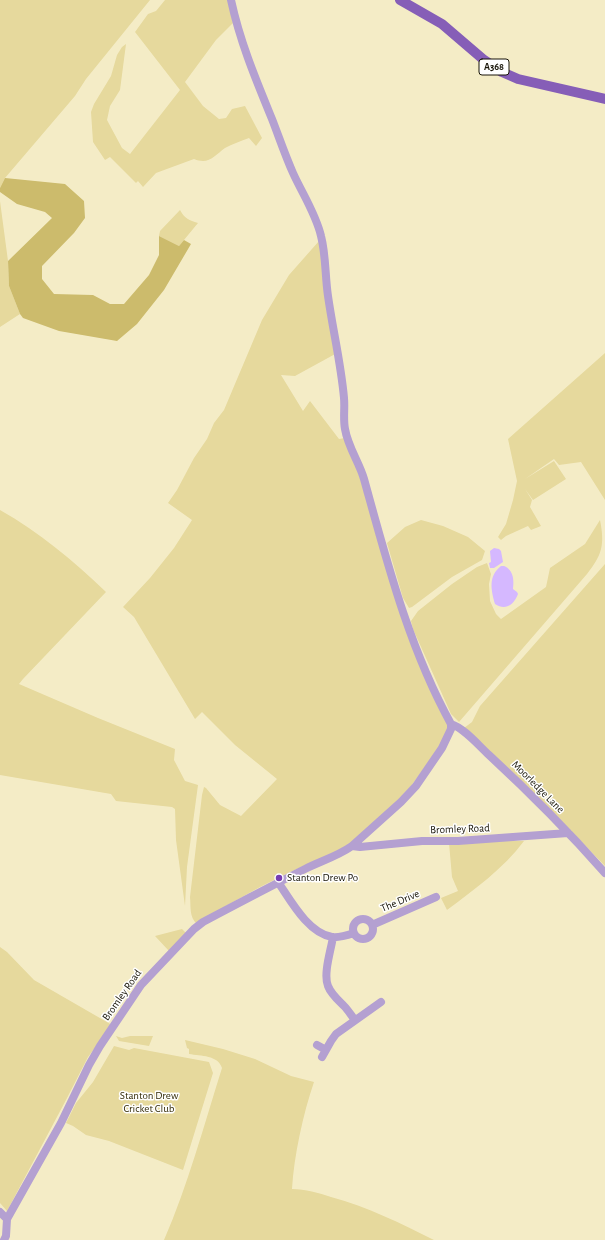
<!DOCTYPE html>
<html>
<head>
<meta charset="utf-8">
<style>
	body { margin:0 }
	canvas { display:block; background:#f4ecc6 }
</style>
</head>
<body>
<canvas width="605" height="1240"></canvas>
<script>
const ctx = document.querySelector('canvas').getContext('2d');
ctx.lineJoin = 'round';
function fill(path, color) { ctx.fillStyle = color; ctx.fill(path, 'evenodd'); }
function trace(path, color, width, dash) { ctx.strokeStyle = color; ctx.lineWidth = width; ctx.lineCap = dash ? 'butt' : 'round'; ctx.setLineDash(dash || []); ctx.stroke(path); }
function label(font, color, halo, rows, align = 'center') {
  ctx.font = font + ' "Alegreya Sans",sans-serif'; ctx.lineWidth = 3; ctx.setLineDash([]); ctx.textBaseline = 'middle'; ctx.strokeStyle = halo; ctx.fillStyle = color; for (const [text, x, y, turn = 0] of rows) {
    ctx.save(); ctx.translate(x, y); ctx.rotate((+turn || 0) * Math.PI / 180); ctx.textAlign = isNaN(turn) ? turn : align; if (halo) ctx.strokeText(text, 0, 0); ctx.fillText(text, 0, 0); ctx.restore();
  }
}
const green = new Path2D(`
	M0,0h150l-64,79 -11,17 -70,82 -5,10z
	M165,0h63l5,23 -17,17 -31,42 18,24 16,13 7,-1 6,-9 13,-3 17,32 -6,8 -7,-8c-8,3 -17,6 -24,10 -11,8 -16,17 -31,11l-38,14 -13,14 -5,-6 -2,2 -26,-26 -5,3 -12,-18 -2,-30 3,-8 17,-28 6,-21 5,-8 4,-3 -6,46 -10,16 -3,14 15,28 8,6 50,-64 -45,-58 13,-18 8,-3z
	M0,201l8,60 1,25 11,28 -20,13z
	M180,210c5,9 9,10 18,13l-19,23 -20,-10 1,-5z
	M319,241l18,112 -42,23 -14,-1 22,36 7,-10 29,38 6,-1 15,40 42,136 45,109v8l-11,21 -25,34 -15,16 -51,46 -55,24 -30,15 -54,30 -9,7c-8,-7 -6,-17 -7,-27l12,-102 2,-8 2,1 14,17 21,11 36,-37 -42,-34 -33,-33 -7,7 -61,-102 -11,-10 27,-29 24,-30 18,-28 -24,-17 9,-13 17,-32 13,-19 7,-16 10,-13 38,-90 27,-45z
	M605,353v147l-24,-38 -22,3 -5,-6 -29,20 29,-18 12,18 -33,21 -8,-11 7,11 -2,7 11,19 -10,4 -3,-4 -22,10 -5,4 -3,-3 8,-13 7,-24 4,-19 -9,-42z
	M0,510c39,22 74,51 106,82l-83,87 -4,5 79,34 77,31 -1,11 11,21 13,4 -11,82 -2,39 -9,-66 -1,-31 -3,-2 -56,-6 -5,-7 -111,-19z
	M421,520l22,6 25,11 17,14 -3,9 -30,17 -40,30 -3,1 -6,-10 -16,-55 18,-16z
	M600,520c5,25 2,35 -13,54l-128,148 -8,-8 -38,-85 -2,-8 7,-10 34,-27 25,-17 10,-4 4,11 -2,10 1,17 6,13 5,5 45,-32 4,-19 35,-24z
	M605,564v302l-62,-64 -79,-74 8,-6 8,-16z
	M495,841h29c-21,28 -49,48 -77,69l-6,-12 17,-7 -6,-14 -3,-34z
	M182,929l4,4 -17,18 -14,-15z
	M0,947l7,5 27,28 78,45 -24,32 -22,43 -59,111 -7,-8z
	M116,1036l6,2 8,-2h23l-4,10 -30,-5z
	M185,1040l38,9 32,10 36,17 23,6c-11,32 -20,74 -22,107 13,0 27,4 39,8 37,10 69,26 103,43h-270c24,-55 40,-115 58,-172 -4,-13 -21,-12 -33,-14v-5l-2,-1z
	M114,1046l15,4 5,-2 75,14 4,11 -30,97 -74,-29 -23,-6 -13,-9 -7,-3 10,-20 17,-21z`);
const forest = new Path2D(`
	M5,178l60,6 19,17 1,17 -11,15 -32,33v13l12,15 39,1 17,9h14l25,-29 10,-20v-19l20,10 5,-6 7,4 -27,46 -27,34 -20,17 -58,-10 -36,-13 -3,-4 -11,-28 -1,-25 44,-43 -7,-6 -28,-8 -17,-12v-4z`);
const water = new Path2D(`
	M494,548l5,1 2,2 2,11 -9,6h-4l-1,-5 2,-1 -1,-11z
	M501,566h3c10,4 10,15 9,23l4,3 1,2c-4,11 -13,17 -23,10 -4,-14 -7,-28 6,-38z`);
const minor = new Path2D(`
	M231,0c9,42 25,80 41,119 7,18 13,36 21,54 9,20 23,41 28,63 5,19 4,40 7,60 5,35 13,68 16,102 1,10 -1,21 1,31 3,18 14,33 19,50 23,83 45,169 87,245
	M451,724c13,4 27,21 38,31 40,37 79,76 116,118
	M352,846l49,-44 15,-16 26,-38 9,-19v-5
	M278,882c13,19 30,51 54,55 7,1 16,-2 22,-4
	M353 929a10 10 0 1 1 20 0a10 10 0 1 1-20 0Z
	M372,925l64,-28
	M333,937c-2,13 -10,37 -5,49 3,8 10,14 16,20 4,4 7,9 11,14
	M317,1045l9,5
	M322,1057l9,-16 5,-7 45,-32
	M0,1212l7,7
	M4,1240l2,-4 1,-17 54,-96 28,-58 11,-19 41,-61 53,-56 9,-7c34,-18 68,-36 102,-53 16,-8 33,-13 47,-23l8,1 62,-6h36l110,-8`);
const major = new Path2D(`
	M400,0l42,24 42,36 18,12 16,7 87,20`);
const markers = [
	[279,878,4,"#773db3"]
];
const shields = [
	[494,67,30]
];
const shieldNames = [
	["A368",494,67]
];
const streetNames = [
	["Moorledge Lane",538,787,45],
	["Bromley Road",460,829,-2],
	["The Drive",400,901,-23],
	["Bromley Road",122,995,-55]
];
const poiNames = [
	["Stanton Drew Po",287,878]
];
const parkNames = [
	["Stanton Drew",149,1096],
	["Cricket Club",149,1109]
];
fill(green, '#e6d99d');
fill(forest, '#ccbb6c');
fill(water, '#d5b8ff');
trace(minor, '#b4a0d1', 8);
trace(major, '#865eb7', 10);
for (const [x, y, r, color] of markers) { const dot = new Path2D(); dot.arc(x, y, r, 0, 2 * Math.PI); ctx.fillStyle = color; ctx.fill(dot); trace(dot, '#fff', 1.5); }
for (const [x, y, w] of shields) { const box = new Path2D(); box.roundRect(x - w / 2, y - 8, w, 16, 3); ctx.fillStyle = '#fff'; ctx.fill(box); trace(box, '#181508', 1); }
label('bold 10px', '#181508', null, shieldNames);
label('11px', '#181508', '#fff', streetNames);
label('11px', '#181508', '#fff', poiNames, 'left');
label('11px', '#342c08', '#fff', parkNames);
</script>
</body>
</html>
